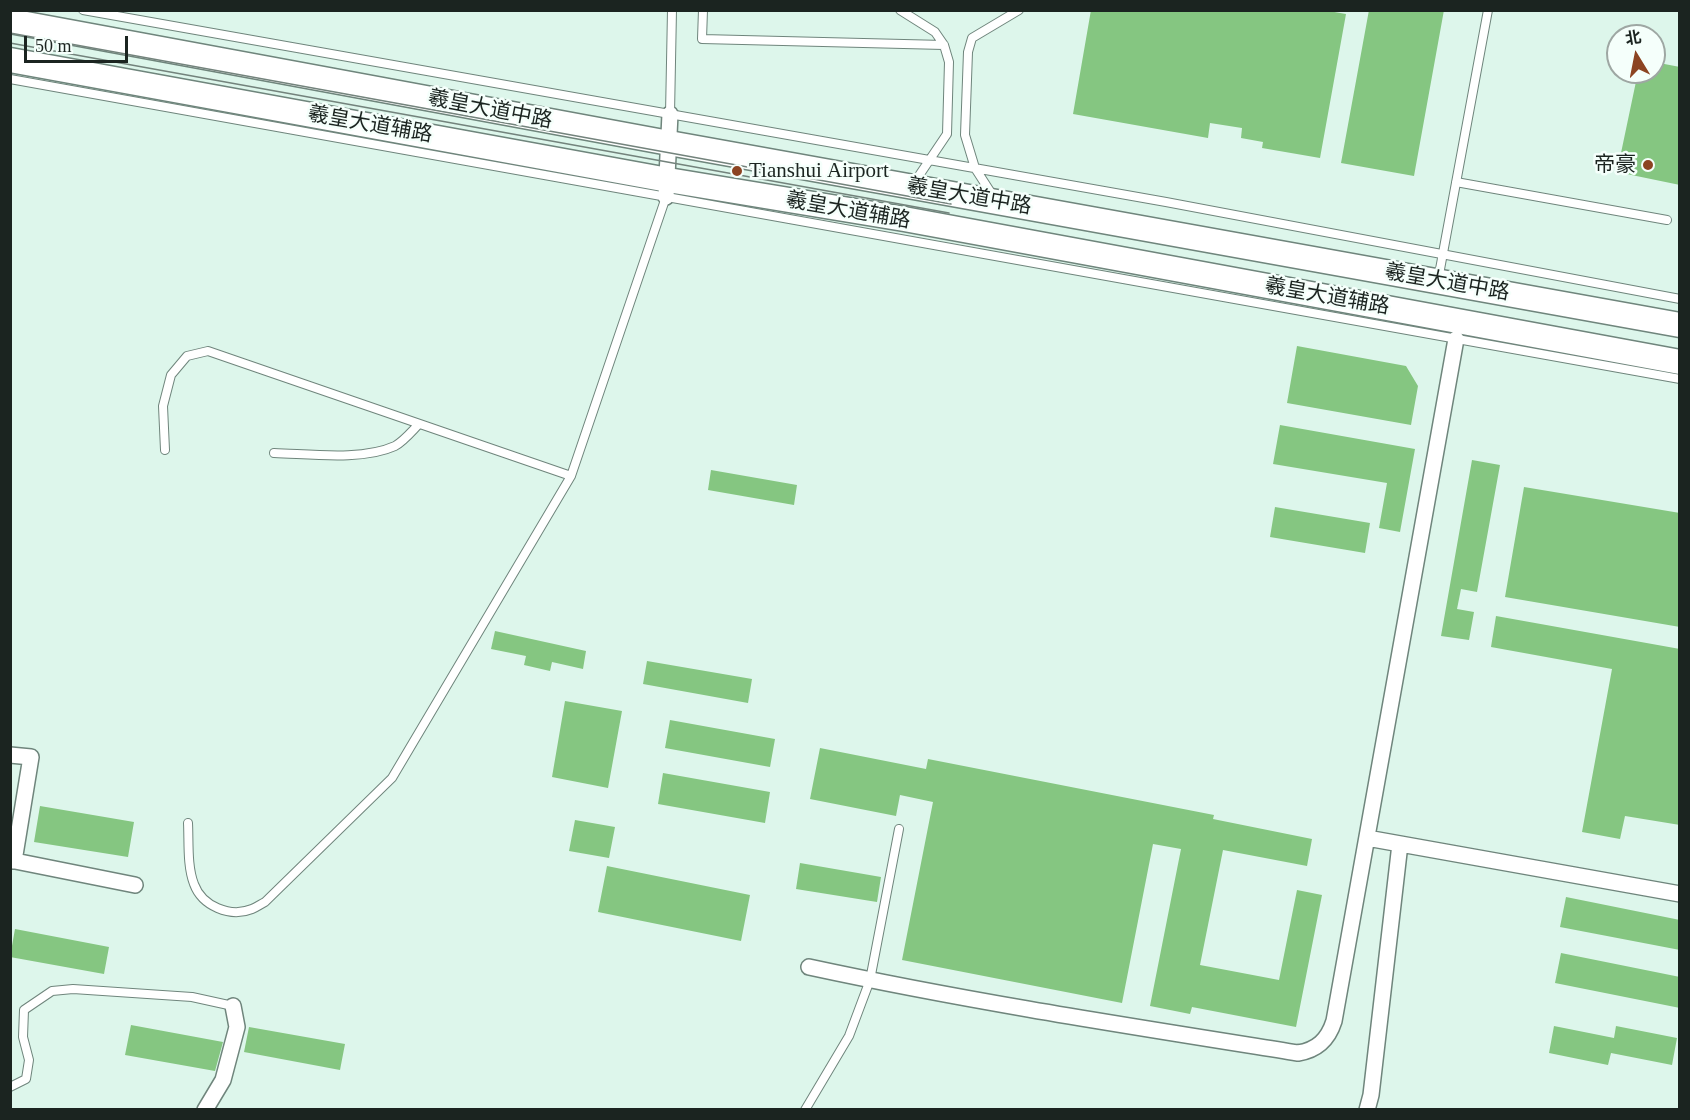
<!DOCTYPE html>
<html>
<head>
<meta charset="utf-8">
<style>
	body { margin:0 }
	#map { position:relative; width:1690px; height:1120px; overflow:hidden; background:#ddf6eb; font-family:"Times New Roman","Noto Sans SC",serif }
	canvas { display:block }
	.frame { position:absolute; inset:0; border:12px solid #1b2420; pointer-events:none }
	.north { position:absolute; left:1606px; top:24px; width:60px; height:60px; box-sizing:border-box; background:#f5fffb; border:2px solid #9ea7a3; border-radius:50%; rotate:350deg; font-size:16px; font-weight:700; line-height:24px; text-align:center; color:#1b2420 }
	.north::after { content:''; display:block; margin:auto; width:21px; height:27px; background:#8c4422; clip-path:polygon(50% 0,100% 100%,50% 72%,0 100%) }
	.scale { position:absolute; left:24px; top:36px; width:104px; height:27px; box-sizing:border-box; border:3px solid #1b2420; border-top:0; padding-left:8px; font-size:18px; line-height:21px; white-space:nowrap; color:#1b2420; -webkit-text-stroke:4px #f5fffb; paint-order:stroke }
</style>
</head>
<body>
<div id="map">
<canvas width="1690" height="1120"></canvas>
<div class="frame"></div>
<div class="north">北</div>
<div class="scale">50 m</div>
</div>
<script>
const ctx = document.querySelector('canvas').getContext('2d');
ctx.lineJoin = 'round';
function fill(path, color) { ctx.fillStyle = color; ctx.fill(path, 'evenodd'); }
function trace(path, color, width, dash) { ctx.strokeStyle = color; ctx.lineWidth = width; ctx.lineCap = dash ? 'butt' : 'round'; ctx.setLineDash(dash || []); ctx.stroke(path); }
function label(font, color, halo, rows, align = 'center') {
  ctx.font = font + ' "Times New Roman","Noto Sans SC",serif'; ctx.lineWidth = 5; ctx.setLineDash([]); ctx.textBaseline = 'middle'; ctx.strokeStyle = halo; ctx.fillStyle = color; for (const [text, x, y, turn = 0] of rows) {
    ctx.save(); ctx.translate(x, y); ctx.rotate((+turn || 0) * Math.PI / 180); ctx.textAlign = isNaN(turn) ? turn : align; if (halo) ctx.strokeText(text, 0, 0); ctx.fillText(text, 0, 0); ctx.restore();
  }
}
const building = new Path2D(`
	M1091,10h232l23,4 -26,144 -58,-10 1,-6 -22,-4 1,-10 -32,-5 -2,15 -135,-24z
	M1369,10h75l-30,166 -73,-13z
	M1654,62l26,5v118l-63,-13 21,-100h16z
	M1297,346l109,20 12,20 -7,39 -124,-22z
	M1280,425l135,24 -15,83 -21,-4 8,-45 -114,-19z
	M1472,460l28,5 -23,127 -16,-3 -4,20 17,3 -5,28 -28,-4z
	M711,470l86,15 -3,20 -86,-15z
	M1524,487l156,26v114l-175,-30z
	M1275,507l95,16 -5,30 -95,-16z
	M1496,616l184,33v176l-55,-9 -5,23 -38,-7 30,-163 -121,-22z
	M495,631l91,20 -3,18 -31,-7 -2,9 -26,-6 2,-9 -35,-7z
	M647,661l105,18 -4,24 -105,-19z
	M565,701l57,10 -14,77 -56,-11z
	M670,720l105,19 -5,28 -105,-19z
	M820,748l106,21 2,-10 286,56 -1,4 99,20 -5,27 -84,-16 -23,115 79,15 18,-90 25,5 -26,132 -104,-20 -2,7 -40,-8 31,-157 -28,-5 -31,159 -220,-43 31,-158 -33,-7 -4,21 -86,-17z
	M663,773l107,19 -5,31 -107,-19z
	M40,806l94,16 -6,35 -94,-15z
	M575,820l40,7 -6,31 -40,-7z
	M800,863l81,14 -4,25 -81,-13z
	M607,866l143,29 -9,46 -143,-29z
	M1566,897l114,23v30l-120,-23z
	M15,929l94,18 -5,27 -94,-17z
	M1561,953l119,24v31l-125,-25z
	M131,1025l92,17 -8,29 -90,-16z
	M1554,1026l60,12 2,-12 61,12 -5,27 -61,-12 -3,12 -59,-12z
	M249,1027l96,17 -5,26 -96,-18z`);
const service = new Path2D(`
	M83,10l1083,192 514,97
	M703,10l-1,29 242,6
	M900,10l35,22 9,13 5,17 -2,72 -33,49
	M10,79l1670,300
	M670,114l2,-104
	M1456,182l211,38
	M993,196l-18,-28 -10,-33 3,-83 4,-14 47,-28
	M1438,280l50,-270
	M165,450l-2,-44 8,-31 16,-19 21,-5 363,125
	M274,453c36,1 88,8 121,-7 9,-5 17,-15 24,-22
	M188,823c1,19 -1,43 6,61 8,22 36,34 58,25 5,-2 9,-5 13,-7l127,-124 179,-302 95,-279
	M10,1087l16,-8 3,-19 -6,-23 1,-27 28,-19 21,-2 119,8 41,9
	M805,1110l44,-74 21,-56 29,-151`);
const minor = new Path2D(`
	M666,197l4,-83
	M10,755l21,2 -17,104
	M1367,838l313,56
	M10,860l125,25
	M809,967c162,35 326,60 489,86 19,-3 30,-13 36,-32l122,-682
	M205,1110l18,-30 14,-53 -4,-21
	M1367,1110l4,-15 29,-251`);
const primary = new Path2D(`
	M10,21l659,122 1011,182
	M10,60l658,120 236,39 776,143`);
const tram = new Path2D(`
	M10,33l941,171
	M10,43l939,170`);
const markers = [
	[1648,165,6,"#8c4422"],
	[737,171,6,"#8c4422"]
];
const streetNames = [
	["羲皇大道中路",490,110,11],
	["羲皇大道辅路",370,125,10],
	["羲皇大道中路",969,197,10],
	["羲皇大道辅路",848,211,10],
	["羲皇大道中路",1447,283,10],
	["羲皇大道辅路",1327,297,10]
];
const poiNames = [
	["帝豪",1636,165],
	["Tianshui Airport",749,171,"left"]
];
fill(building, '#85c681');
trace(service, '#6f857c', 10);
trace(minor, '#6f857c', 18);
trace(primary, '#6f857c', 27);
trace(service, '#fff', 8);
trace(minor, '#fff', 15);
trace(primary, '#fff', 24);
trace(tram, '#73837c', 1.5);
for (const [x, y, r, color] of markers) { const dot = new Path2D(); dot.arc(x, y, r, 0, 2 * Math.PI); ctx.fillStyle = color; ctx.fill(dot); trace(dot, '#f5fffb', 2); }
label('21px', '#1b2420', '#f5fffb', streetNames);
label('21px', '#1b2420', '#f5fffb', poiNames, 'right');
</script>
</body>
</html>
